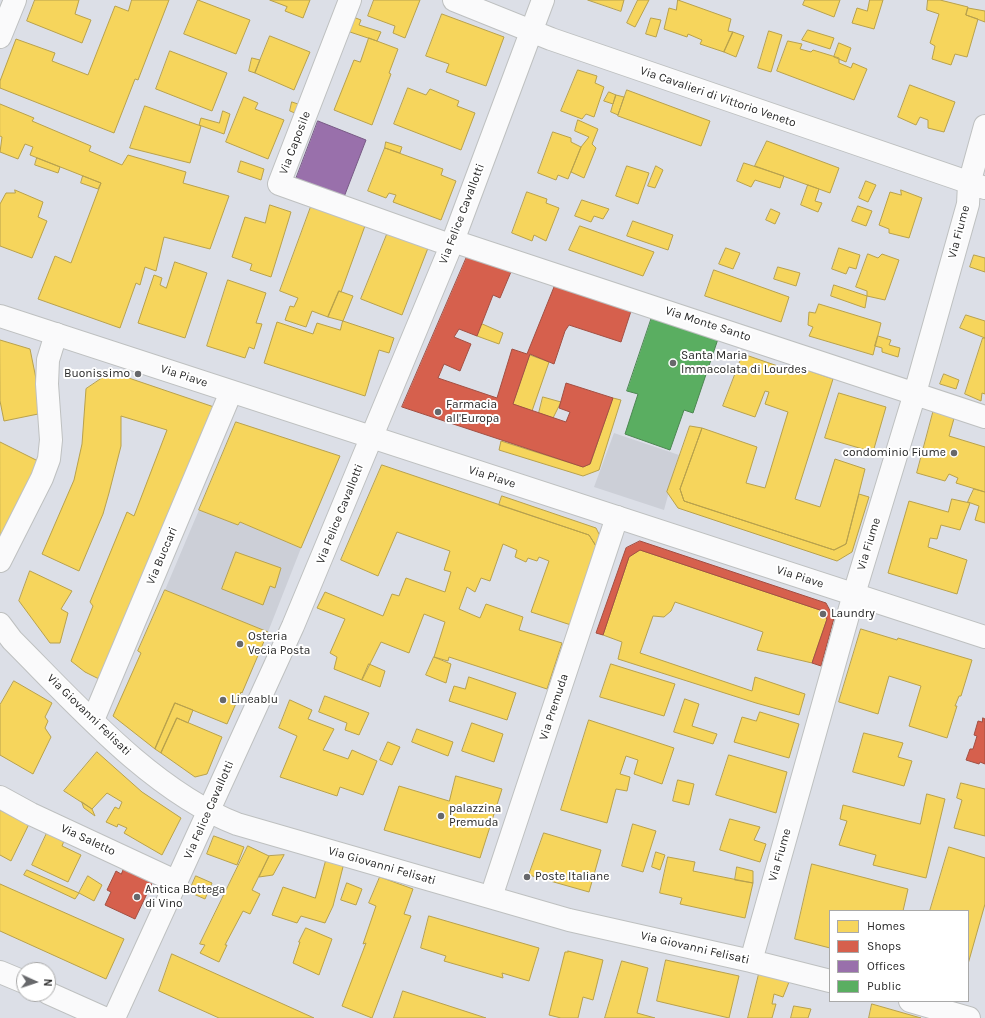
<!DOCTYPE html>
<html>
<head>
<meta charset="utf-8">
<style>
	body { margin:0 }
	#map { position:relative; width:985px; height:1018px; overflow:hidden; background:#dcdfe7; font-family:Karla,sans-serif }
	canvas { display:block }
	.legend { position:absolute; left:829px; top:910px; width:140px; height:92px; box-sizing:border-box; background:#fff; border:1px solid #a9a9a9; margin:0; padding:5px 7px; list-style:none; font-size:12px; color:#282828 }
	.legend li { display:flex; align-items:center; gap:8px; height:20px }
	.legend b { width:20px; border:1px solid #a9a9a9 }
	.north { position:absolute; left:16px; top:962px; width:40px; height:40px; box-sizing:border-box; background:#fff; border:1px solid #a9a9a9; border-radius:50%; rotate:93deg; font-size:11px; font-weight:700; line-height:16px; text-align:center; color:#282828 }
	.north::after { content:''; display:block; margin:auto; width:14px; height:18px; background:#67686b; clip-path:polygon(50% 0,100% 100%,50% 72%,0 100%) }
</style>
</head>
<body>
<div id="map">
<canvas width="985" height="1018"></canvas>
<ul class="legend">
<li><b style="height:11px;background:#f6d55c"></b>Homes</li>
<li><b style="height:11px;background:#d6604d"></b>Shops</li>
<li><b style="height:11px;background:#9970ab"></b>Offices</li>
<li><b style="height:11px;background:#5aae61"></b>Public</li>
</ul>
<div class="north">N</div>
</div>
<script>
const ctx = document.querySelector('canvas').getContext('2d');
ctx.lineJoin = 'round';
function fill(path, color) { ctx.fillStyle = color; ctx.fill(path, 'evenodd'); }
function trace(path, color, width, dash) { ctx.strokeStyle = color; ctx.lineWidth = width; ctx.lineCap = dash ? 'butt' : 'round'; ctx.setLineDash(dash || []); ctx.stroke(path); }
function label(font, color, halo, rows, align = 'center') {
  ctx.font = font + ' Karla,sans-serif'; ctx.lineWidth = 4; ctx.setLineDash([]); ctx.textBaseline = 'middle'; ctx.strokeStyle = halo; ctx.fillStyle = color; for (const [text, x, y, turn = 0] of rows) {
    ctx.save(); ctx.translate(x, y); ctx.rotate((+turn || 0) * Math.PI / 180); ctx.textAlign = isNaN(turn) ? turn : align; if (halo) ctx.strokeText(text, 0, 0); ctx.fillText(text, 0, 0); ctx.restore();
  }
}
const plaza = new Path2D(`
	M614,433l65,22 -15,55 -70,-23z
	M199,510l39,15 2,-3 61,26 -33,84 -103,-42z`);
const homes = new Path2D(`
	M35,0h44l-4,14 16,6 -9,23 -55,-22z
	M132,0h37l-31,80 -3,-1 -21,54 -114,-45v-7l16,-42 39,14 -3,8 36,14 27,-69 13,5z
	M198,0l52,20 -14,34 -52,-20z
	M270,0h40l-7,18 -18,-7 2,-4z
	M374,0h46l-15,38 -12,-5 2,-7 -27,-10z
	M588,0h36l-3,11z
	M638,0h11l-14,27 -8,-4z
	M678,0l53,19 -3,12 5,1 -9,20 -24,-8 2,-4 -14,-6 -1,3 -23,-8 5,-21 7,2z
	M805,0h35l-6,17 -31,-12z
	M870,0h13l-9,29 -22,-6 5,-15 10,3z
	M928,0h12l28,7 -2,8 12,4 -11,38 -12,-3 -4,11 -19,-6 3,-13 -5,-3 9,-29 -12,-4z
	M968,8l17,3v11l-19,-7z
	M442,14l62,23 -18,49 -40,-14 3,-8 -23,-8z
	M353,17l8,3 -2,5 22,7 -4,9 -30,-10z
	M651,18l10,2 -5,17 -10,-3z
	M808,30l26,8 -4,11 -28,-9z
	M769,31l13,4 -11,37 -13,-4z
	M733,32l11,4 -8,21 -12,-5z
	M270,36l40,16 -16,38 -39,-17z
	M369,38l29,11 -9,24 2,1 -19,51 -38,-15 20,-50 6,2z
	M788,41l14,3 -2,5 11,3 2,-2 26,8v5l12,5 2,-5 14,6 -13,31 -77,-29z
	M839,43l12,5 -5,14 -12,-5z
	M170,51l57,22 -15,38 -56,-22z
	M252,58l8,2 -5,13 -6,-2z
	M578,70l19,6 -2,7 9,4 -10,30 -8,-3 -4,5 -21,-8z
	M910,85l45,17 -11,30 -16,-4v-8l-8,-3 -4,8 -18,-8z
	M408,88l18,7 4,-6 29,12 -2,5 18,7 -14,37 -67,-26z
	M627,90l83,31 -9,25 -83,-30z
	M609,92l7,3 -3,9 -9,-3z
	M616,95l8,2 -6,18 -7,-3z
	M244,97l14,6 -3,6 29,11 -16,39 -42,-17z
	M292,102l9,3 -4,9 -7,-3z
	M0,104l34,14 -2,3 59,25 -2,5 33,14 6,-10 58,17 -3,11 46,13 -19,53 -46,-12 -8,34 -11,-4 -5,18 -4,-2 -16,45 -82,-29 17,-43 16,7 30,-80 -71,-28 3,-8 -8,-3 -7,15 -18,-7 2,-15 -2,-1z
	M145,106l56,20 -11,37 -60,-15z
	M223,111l7,3 -6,20 -25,-9 2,-7 18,5z
	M578,120l20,9 -6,15 4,4 -12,30 -13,-6 10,-25 8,-10 -14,-6z
	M553,132l18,6v4l10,5 -13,32 -10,-4 -2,5 -18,-7z
	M767,141l72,27 -9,25 -75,-27z
	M386,142l16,5 -2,6 -15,-5z
	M385,148l58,21 -2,6 15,6 -15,39 -48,-18 3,-7 -7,-2 -3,5 -18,-7z
	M37,158l23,9 -2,6 -23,-8z
	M241,161l23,8 -3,11 -23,-8z
	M744,163l40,13 -4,12 -25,-8 -4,7 -14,-6z
	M627,166l22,7 -11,31 -22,-8z
	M656,166l7,4 -8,18 -7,-2z
	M83,176l18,7 -3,6 -17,-6z
	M866,181l10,4 -8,17 -9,-4z
	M808,185l11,4 -4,12 7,2 -4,9 -17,-7z
	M15,190l28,12 -5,15 9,4 -15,37 -32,-12v-42l6,-11h9z
	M901,190l21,8 -13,40 -20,-5v-4l-10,-4 11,-33 11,3z
	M527,192l20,7 -1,4 13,5 -13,33 -12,-6 -2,6 -20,-8z
	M582,200l27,9 -6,10 -9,-3 -3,6 -16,-6z
	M312,204l54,19 -25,69 -2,-1 -11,26 -16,-6 -6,16 -21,-7 5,-14 4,1 4,-9 -18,-7z
	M270,205l21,7 -20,65 -21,-7 2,-6 -20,-7 13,-40 20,6z
	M858,206l14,5 -6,15 -14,-5z
	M771,209l9,4 -5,11 -9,-4z
	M633,221l40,14 -5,15 -41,-14z
	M580,226l74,26 -11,24 -74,-26z
	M388,232l40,16 -26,67 -41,-16z
	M726,248l14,5 -7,16 -14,-5z
	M839,248l21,7 -4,14 -7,-2 -3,7 -14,-5z
	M868,254l10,4 4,-4 17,6 -14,40 -18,-4v-5l-11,-4z
	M974,255l11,3v14l-15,-5z
	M175,262l32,11 -22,65 -47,-15 16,-48 8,3 -2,7 6,3z
	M778,267l22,6 -4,13 -22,-7z
	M714,270l75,27 -8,25 -76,-26z
	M228,280l38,13 -10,30 6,1 -8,25 -5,-2 -4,11 -38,-12z
	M834,285l33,11 -2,12 -34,-12z
	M339,291l14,5 -10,25 -15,-4z
	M819,304l62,19 -8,32 -64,-19 4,-9 -5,-2 1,-13 6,1z
	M966,315l19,6v17l-25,-10z
	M343,321l51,17 -5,15 -10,-3 -14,46 -101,-33 13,-41 36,12 4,-11 23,7z
	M480,323l23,10 -4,11 -22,-8z
	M878,336l13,4 -2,5 11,3 -2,9 -16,-5v-4l-7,-2z
	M983,338h2v56l-3,-1 -1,8 -16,-7z
	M0,340l30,9 13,64 -39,8 -4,-20z
	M743,354l55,19 3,-5 32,11 -38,120 25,8 15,-48 30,10 -19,75 -12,6 -150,-49 -4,-12 22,-61 55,19 -11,36 19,5 23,-76 -23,-8 4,-12 -4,-1 -10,26 -32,-11z
	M530,355l19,7 -17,49 -19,-7z
	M111,372l103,35 -115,272 -14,-7 -14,-11 22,-55 -3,-4 37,-90 7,4 33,-86 -46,-14v30l-12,47 -6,21 -24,57 -37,-17 32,-74 8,-36 4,-55z
	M944,374l15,6 -3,9 -16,-5z
	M839,393l47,14 -13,45 -48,-14z
	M543,397l18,5 -8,16 -14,-5z
	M613,398l8,2 -22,70 -16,6 -84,-26 2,-9 82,26 7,-3z
	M934,409l21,6 -6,21 36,11v45l-29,-9 2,-5 -9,-4 -4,7 -28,-8z
	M236,422l104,34 -39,92 -61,-26 -2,3 -39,-15z
	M690,426l12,2 -22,61 4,12 150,49 12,-6 13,-50 10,3 -17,55 -15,9 -159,-53 -11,-16z
	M0,442l40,20 -40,80z
	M382,465l207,70 7,11 -25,79 -40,-13 18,-51 -10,-4 -2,4 -9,-3 -2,4 -11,-5 2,-7 -14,-6 -13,37 -9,-3 -6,14 -8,-5 -8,22 21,9 6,-14 37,13 -4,13 43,13 -15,46 -98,-32 -1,4 -14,-4 11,-35 -21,-8 -15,39 -28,-11 -19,38 -28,-11 3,-12 -7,-4 15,-34 -28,-11 8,-16 58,24 9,-22 7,2 7,-18 39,14 6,-20 -7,-2 6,-19 -53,-19 -19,44 -37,-16z
	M974,489l11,3v31l-10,-3 4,-14 -11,-4z
	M502,496l94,32 7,14 -32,83 25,-79 -7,-11 -90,-30z
	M952,499l18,4 -10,27 -19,-5 -4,14 -7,-1 -2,9 39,13 -10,34 -69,-21 21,-72 39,11z
	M640,550l180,60 7,9 -15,44 -55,-13 6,-18 -88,-30 -4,9 -7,6 -11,-1 -13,37 112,38 3,-14 50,17 -6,21 -43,-12 -138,-44 4,-17 -19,-7 26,-78z
	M236,552l45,16 -6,20 -5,-2 -7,19 -41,-16z
	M30,571l42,20 -11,18 7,4 -8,30h-10l-31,-42z
	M165,590l103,42 -26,61 -1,-1 -14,32 -52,-21 -20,46 -42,-33 28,-63 -3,-2z
	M861,629l36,11 1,-2 74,22 -11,36h-2l-4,10h2l-10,32 -38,-12 12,-40 -32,-10 -11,38 -39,-12z
	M434,657l17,7 -5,19 -20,-8z
	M369,664l16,7 -5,16 -18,-7z
	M611,664l64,20 -11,32 -64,-19z
	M469,677l47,16 -9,27 -58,-19 5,-15 11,3z
	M14,681l38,22 -7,14 3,4 -3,7 6,9 -18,37 -33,-19v-50z
	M325,696l44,17 -10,22 -14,-5 2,-7 -28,-11z
	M685,699l14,5 -7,22 25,8 -4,10 -39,-12z
	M290,700l22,10 -4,9 26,10 -11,21 25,9 4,-9 25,11 -14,34 -23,-8 -3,9 -57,-19 17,-41 -18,-8z
	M175,703l18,7 -5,13 -11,-5 -16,35 -6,-4z
	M760,712l39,12 -10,34 -55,-16 8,-25 14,4z
	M177,718l45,19 -15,37 -12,3 -34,-24z
	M589,720l85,28 -12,36 -28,-10 4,-14 -12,-4 -6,18 10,3 -3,14 -11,-2 -9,34 -46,-13z
	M472,723l31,11 -9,28 -32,-11z
	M417,729l36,13 -5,14 -36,-14z
	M864,733l39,10 -5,14 14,4 -8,25 -51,-14z
	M388,742l12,5 -8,18 -12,-5z
	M97,752l45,40 39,26 -19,37 -38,-22 3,-5 -9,-4 -1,3 -11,-5 9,-15 4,2 3,-7 -15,-9 -15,16 -28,-18z
	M729,755l58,17 -11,41 -60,-18z
	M456,776l46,13 -22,69 -96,-28 15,-44 50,15z
	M678,780l16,4 -5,21 -16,-4z
	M961,783l24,6v47l-31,-8 8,-28 -5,-2z
	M927,794l18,5 -19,79 -53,-13 3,-10 -37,-10 8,-24 -7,-2 3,-14 77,19z
	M82,802l10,7 3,7 -11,-8z
	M0,810l29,14 -18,37 -11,-6z
	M730,819l30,8 -6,13 12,4 -6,18 -40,-12z
	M633,824l23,7 -13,41 -21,-6z
	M47,833l17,8 -2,5 19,9 -13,27 -36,-17z
	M544,833l57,17 -12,42 -60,-17z
	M214,836l30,11 -7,18 -30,-11z
	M248,846l21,10 -17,34 8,4 -10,20 -7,-3 -18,34h2l-8,17 -19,-9 5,-8 -5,-1z
	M949,847l36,11v46l-17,60v-53h-38z
	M656,852l9,3 -5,15 -8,-3z
	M284,855l-11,20 -14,2 10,-21z
	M327,857l17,6 -11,43 -8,17 -24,-7 -4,7 -25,-8 11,-28 32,11z
	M668,857l27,5 -2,9 60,12 -8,35 -65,-14 2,-6 -22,-5z
	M812,864l96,25 -5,22h-73v37l-35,-9z
	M737,867l16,4v12l-18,-3z
	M27,870l52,23 -4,6 -51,-24z
	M88,876l14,9 -8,16 -15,-8z
	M196,876l16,7 -7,16 -16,-7z
	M380,877l33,12 -9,25 7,2 -39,102 -30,-12 24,-63 -3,1 13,-38 -7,-3z
	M347,883l15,6 -6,16 -15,-5z
	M0,884l124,55 -18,40 -106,-48z
	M429,916l110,32 -10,33 -27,-8 1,5 -59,-17 2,-5 -25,-8z
	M306,928l26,11 -13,36 -26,-12 7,-21h-1z
	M568,951l35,9 -10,40 -10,-3 -5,21h-17l-12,-3 16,-63h3z
	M172,954l142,64h-95l-60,-27z
	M666,960l73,16 -10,42 -72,-17z
	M622,961l26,7 -11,45 18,5h-50z
	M759,974l30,8 -6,15 -9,-3 -2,10h4l-4,14h-24z
	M403,991l83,27h-92z
	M872,1004l49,14h-52z
	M794,1006l17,3 -3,9h-17z`);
const shops = new Path2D(`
	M469,252l44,15 -13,31 -7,-3 -16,41 -18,-7 -5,8 17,7 -11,27 -16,-7 -6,14 59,20 15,-49 15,5 29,-72 76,26 -11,34 -52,-17 -4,6 -11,33 -24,-10 -17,50 53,18 4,-10 -11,-4 7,-25 47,15 -23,66 -7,3 -181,-60z
	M640,541l186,62 8,15 -13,48 -9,-3 15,-44 -7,-9 -180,-60 -11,7 -26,78 -7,-2 30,-85z
	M983,718l2,1v45l-5,-2 -1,2 -13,-4 4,-11h3l4,-13 -3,-1 4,-14 4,1z
	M125,866l29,13 -19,40 -30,-14 6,-13 -4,-2 9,-19 5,3z`);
const offices = new Path2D(`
	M318,121l48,19 -22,57 -48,-18z`);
const public = new Path2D(`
	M653,314l66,22 -26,77 -9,-3 -14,40 -45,-16 13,-40 -11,-3z`);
const street = new Path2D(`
	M350,0l-71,184 171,61
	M454,0l97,39 434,149
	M0,37l15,-37
	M453,241l532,176
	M0,561l42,-83 7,-19 2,-19 -4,-56 1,-24 8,-26
	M0,624l12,16c64,64 140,151 225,184l332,96 182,41 79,20
	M93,720l138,-328
	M0,797l31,17 146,68
	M491,897l126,-380
	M751,961l103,-367 61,-201 53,-189 1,-20 16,-58
	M0,972l24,10
	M48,993l56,25
	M910,1001l59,17
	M114,1018l179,-392 160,-385 90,-241`);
const secondary = new Path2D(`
	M0,316l985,321`);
const markers = [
	[673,363,4,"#67686b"],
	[138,374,4,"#67686b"],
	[438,412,4,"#67686b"],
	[954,453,4,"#67686b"],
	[823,614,4,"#67686b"],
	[240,644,4,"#67686b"],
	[223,700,4,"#67686b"],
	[441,816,4,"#67686b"],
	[527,877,4,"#67686b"],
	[137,897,4,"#67686b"]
];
const streetNames = [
	["Via Cavalieri di Vittorio Veneto",718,97,19],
	["Via Caposile",295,143,-69],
	["Via Felice Cavallotti",462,214,-69],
	["Via Fiume",959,232,-75],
	["Via Monte Santo",708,324,18],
	["Via Piave",184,376,18],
	["Via Piave",492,477,18],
	["Via Felice Cavallotti",340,514,-68],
	["Via Fiume",869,544,-73],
	["Via Buccari",162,556,-67],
	["Via Piave",800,577,18],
	["Via Premuda",554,707,-72],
	["Via Giovanni Felisati",89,715,44],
	["Via Felice Cavallotti",209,810,-66],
	["Via Saletto",88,840,25],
	["Via Fiume",780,855,-74],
	["Via Giovanni Felisati",382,866,16],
	["Via Giovanni Felisati",695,948,13]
];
const poiNames = [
	["Santa Maria",681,356],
	["Immacolata di Lourdes",681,370],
	["Buonissimo",130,374,"right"],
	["Farmacia",446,405],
	["all'Europa",446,419],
	["condominio Fiume",946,453,"right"],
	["Laundry",831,614],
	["Osteria",248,637],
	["Vecia Posta",248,651],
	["Lineablu",231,700],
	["palazzina",449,809],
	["Premuda",449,823],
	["Poste Italiane",535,877],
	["Antica Bottega",145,890],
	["di Vino",145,904]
];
fill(plaza, '#cccfd7');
fill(homes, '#f6d55c');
trace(homes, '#b8a14c', 1);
fill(shops, '#d6604d');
trace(shops, '#a24f42', 1);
fill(offices, '#9970ab');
trace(offices, '#775a84', 1);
fill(public, '#5aae61');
trace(public, '#4b8650', 1);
trace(street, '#bec0c0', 24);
trace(secondary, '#bec0c0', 24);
trace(street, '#fafafb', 22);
trace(secondary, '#fafafb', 22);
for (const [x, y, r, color] of markers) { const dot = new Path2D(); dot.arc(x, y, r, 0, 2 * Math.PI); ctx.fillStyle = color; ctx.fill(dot); trace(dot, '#fff', 1.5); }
label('12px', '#282828', '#fff', streetNames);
label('12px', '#282828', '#fff', poiNames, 'left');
</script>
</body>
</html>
